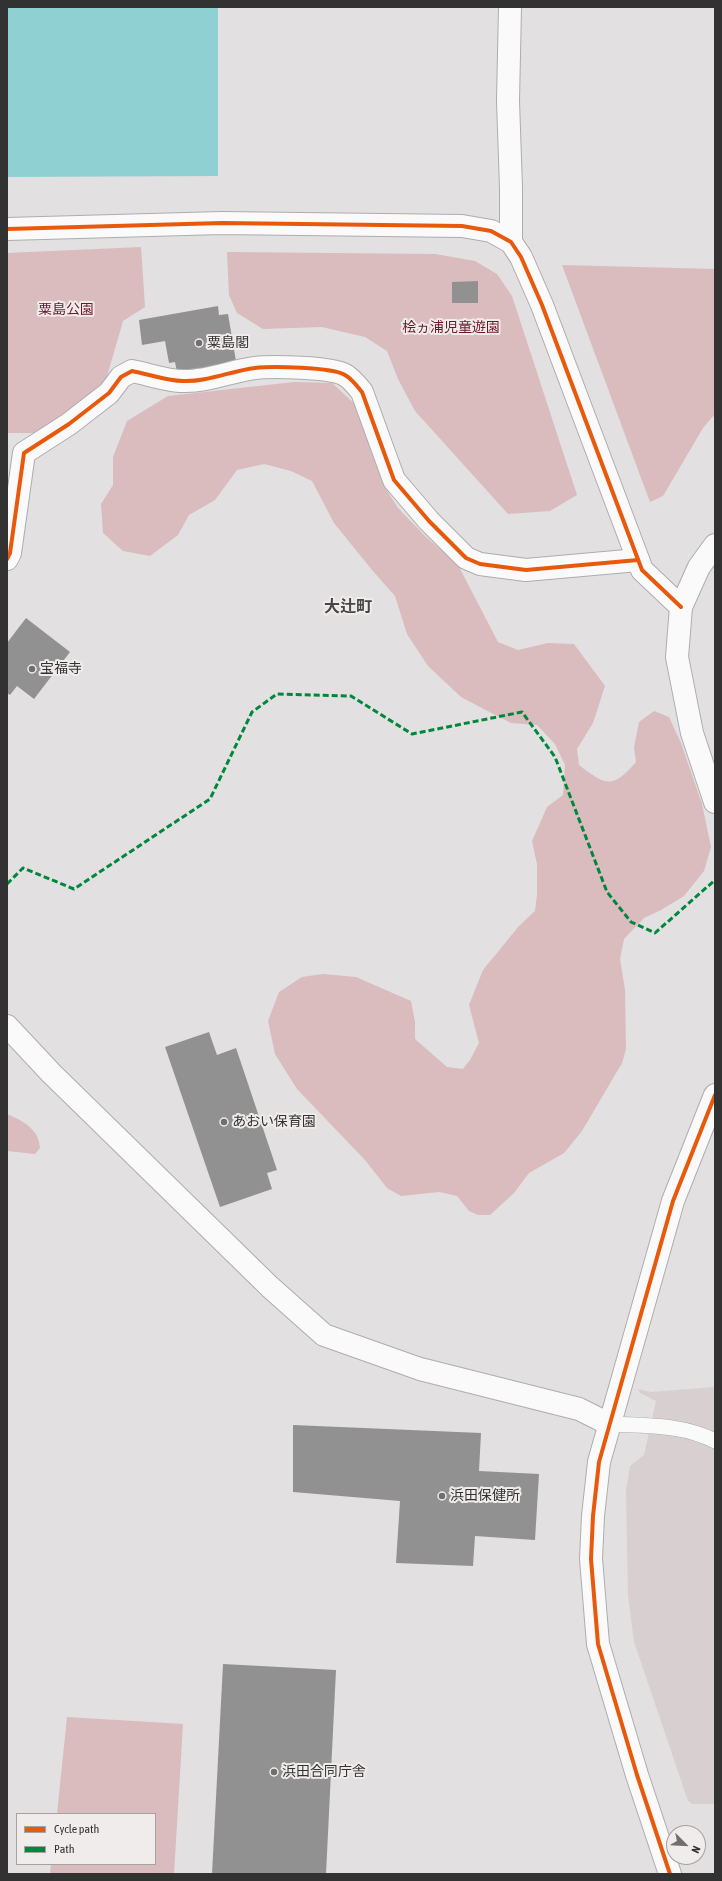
<!DOCTYPE html>
<html>
<head>
<meta charset="utf-8">
<style>
	body { margin:0 }
	#map { position:relative; width:722px; height:1881px; overflow:hidden; background:#e2e0e0; font-family:"Asap Condensed",sans-serif }
	canvas { display:block }
	.frame { position:absolute; inset:0; border:8px solid #333232; pointer-events:none }
	.legend { position:absolute; left:16px; top:1813px; width:140px; height:52px; box-sizing:border-box; background:#f0ecec; border:1px solid #a4a2a2; margin:0; padding:5px 7px; list-style:none; font-size:12px; color:#333232 }
	.legend li { display:flex; align-items:center; gap:8px; height:20px }
	.legend b { width:20px; border:1px solid #a4a2a2 }
	.north { position:absolute; left:666px; top:1825px; width:40px; height:40px; box-sizing:border-box; background:#f0ecec; border:1px solid #a4a2a2; border-radius:50%; rotate:114deg; font-size:11px; font-weight:700; line-height:16px; text-align:center; color:#333232 }
	.north::after { content:''; display:block; margin:auto; width:14px; height:18px; background:#706f6f; clip-path:polygon(50% 0,100% 100%,50% 72%,0 100%) }
</style>
</head>
<body>
<div id="map">
<canvas width="722" height="1881"></canvas>
<div class="frame"></div>
<ul class="legend">
<li><b style="height:5px;background:#e8590c"></b>Cycle path</li>
<li><b style="height:5px;background:#00873e"></b>Path</li>
</ul>
<div class="north">N</div>
</div>
<script>
const ctx = document.querySelector('canvas').getContext('2d');
ctx.lineJoin = 'round';
function fill(path, color) { ctx.fillStyle = color; ctx.fill(path, 'evenodd'); }
function trace(path, color, width, dash) { ctx.strokeStyle = color; ctx.lineWidth = width; ctx.lineCap = dash ? 'butt' : 'round'; ctx.setLineDash(dash || []); ctx.stroke(path); }
function label(font, color, halo, rows, align = 'center') {
  ctx.font = font + ' "Asap Condensed","Noto Sans JP",sans-serif'; ctx.lineWidth = 4; ctx.setLineDash([]); ctx.textBaseline = 'middle'; ctx.strokeStyle = halo; ctx.fillStyle = color; for (const [text, x, y, turn = 0] of rows) {
    ctx.save(); ctx.translate(x, y); ctx.rotate((+turn || 0) * Math.PI / 180); ctx.textAlign = isNaN(turn) ? turn : align; if (halo) ctx.strokeText(text, 0, 0); ctx.fillText(text, 0, 0); ctx.restore();
  }
}
const built = new Path2D(`
	M715,1387v417h-23l-4,-3 -54,-159 -6,-46 -2,-105 4,-25 14,-11 12,-54 -16,-8 -2,-4 13,3z`);
const green = new Path2D(`
	M141,247l4,60 -22,14 -18,62 -68,50h-30v-180z
	M227,252l208,2 40,7 22,13 15,22 65,199 -27,16 -42,3 -93,-103 -17,-32 -11,-28 -22,-14 -43,-10 -59,2 -26,-16 -8,-18z
	M562,265l153,4v145l-12,14 -40,68 -13,6z
	M294,382l38,1 25,23 15,48 14,35 12,19 27,28 33,29 40,77 20,8 30,-7 26,1 31,42 -12,37 -16,26 2,16c27,21 34,24 57,-3l-2,-15 5,-25 15,-11 15,6 12,26 21,61 9,43 -7,24 -20,25 -23,14 -17,8 -20,21 -4,20 5,31 1,59 -4,14 -40,68 -18,22 -35,20 -15,20 -24,22h-12l-9,-4 -12,-15 -18,-4 -38,4 -14,-8 -22,-28 -68,-71 -22,-35 -7,-33 11,-29 23,-15 21,-3 33,3 55,24 4,21v17l32,28 16,2 7,-9 9,-17 -10,-38 14,-35 36,-44 16,-15 2,-16v-31l-5,-23 15,-34 16,-12 2,-30 -10,-21 -18,-19 -26,-2 -33,-17 -17,-9 -33,-31 -21,-32 -12,-38 -23,-26 -38,-47 -22,-42 -21,-10 -27,-7 -27,6 -22,30 -26,15 -11,20 -28,21 -27,-5 -20,-18 -2,-29 12,-19v-28l14,-36 41,-25z
	M7,1114c16,7 32,15 33,34l-5,6 -28,-3z
	M67,1717l116,7 -9,150h-124l1,-10h104v-50h-98z`);
const water = new Path2D(`
	M7,7h211v169l-211,1z`);
const building = new Path2D(`
	M478,281v22h-26v-21z
	M218,306l1,9 9,-1 9,53 -59,10 -3,-15 -6,1 -4,-22 -23,4 -3,-25z
	M26,618l44,34 -36,47 -17,-13 -7,9 -3,-2v-50z
	M209,1032l8,23 19,-7 41,122 -10,3 5,16 -52,18 -55,-160z
	M293,1425l188,8 -2,38 60,3 -4,66 -60,-4 -2,30 -77,-3 4,-62 -107,-9z
	M223,1664l113,6 -10,204h-114z`);
const service = new Path2D(`
	M609,1424c36,2 74,0 106,17`);
const minor = new Path2D(`
	M510,7l-2,94 3,87v54
	M715,545l-16,22 -18,40 -4,50 15,76 23,69
	M7,559l3,-6 14,-100 45,-29 40,-31 12,-16 11,-6c16,3 35,10 51,10 24,1 48,-10 72,-13 16,-2 77,-1 90,7 7,4 12,11 17,17l32,88 35,41 37,37 14,6 46,6 112,-10
	M7,1026l44,47 219,214 54,48 96,34 159,40 30,15
	M670,1874l-33,-99 -39,-131 -7,-85 2,-43 6,-54 74,-261 42,-106`);
const tertiary = new Path2D(`
	M7,229l215,-6 240,3 29,5 20,11 10,15 21,48 100,265 39,37`);
const quiet = new Path2D(`
	M7,884l16,-16 51,21 136,-90 42,-87 25,-18 74,2 61,38 110,-22 33,45 52,135 24,30 24,11 60,-53`);
const cycleway = new Path2D(`
	M7,229l215,-6 240,3 29,5 20,11 10,15 21,48 100,265 39,37
	M7,559l3,-6 14,-100 45,-29 40,-31 12,-16 11,-6c16,3 35,10 51,10 24,1 48,-10 72,-13 16,-2 77,-1 90,7 7,4 12,11 17,17l32,88 35,41 37,37 14,6 46,6 112,-10
	M670,1874l-33,-99 -39,-131 -7,-85 2,-43 6,-54 74,-261 42,-106`);
const markers = [
	[199,343,4,"#706f6f"],
	[32,669,4,"#706f6f"],
	[224,1122,4,"#706f6f"],
	[442,1496,4,"#706f6f"],
	[274,1772,4,"#706f6f"]
];
const parkNames = [
	["粟島公園",66,310],
	["桧ヵ浦児童遊園",451,328]
];
const poiNames = [
	["粟島閣",207,343],
	["宝福寺",40,669],
	["あおい保育園",232,1122],
	["浜田保健所",450,1496],
	["浜田合同庁舎",282,1772]
];
const quarterNames = [
	["大辻町",348,607]
];
fill(built, '#d8d0d0');
fill(green, '#dabbbe');
fill(water, '#8fd1d3');
fill(building, '#929191');
trace(service, '#aeacac', 16);
trace(minor, '#aeacac', 24);
trace(tertiary, '#aeacac', 24);
trace(service, '#fbfafa', 15);
trace(minor, '#fbfafa', 22);
trace(tertiary, '#fbfafa', 22);
trace(quiet, '#00873e', 3, [6, 3]);
trace(cycleway, '#e8590c', 4);
for (const [x, y, r, color] of markers) { const dot = new Path2D(); dot.arc(x, y, r, 0, 2 * Math.PI); ctx.fillStyle = color; ctx.fill(dot); trace(dot, '#f0ecec', 1.5); }
label('14px', '#6e172b', '#f0ecec', parkNames);
label('14px', '#333232', '#f0ecec', poiNames, 'left');
label('bold 16px', '#494546', '#f0ecec', quarterNames);
</script>
</body>
</html>
